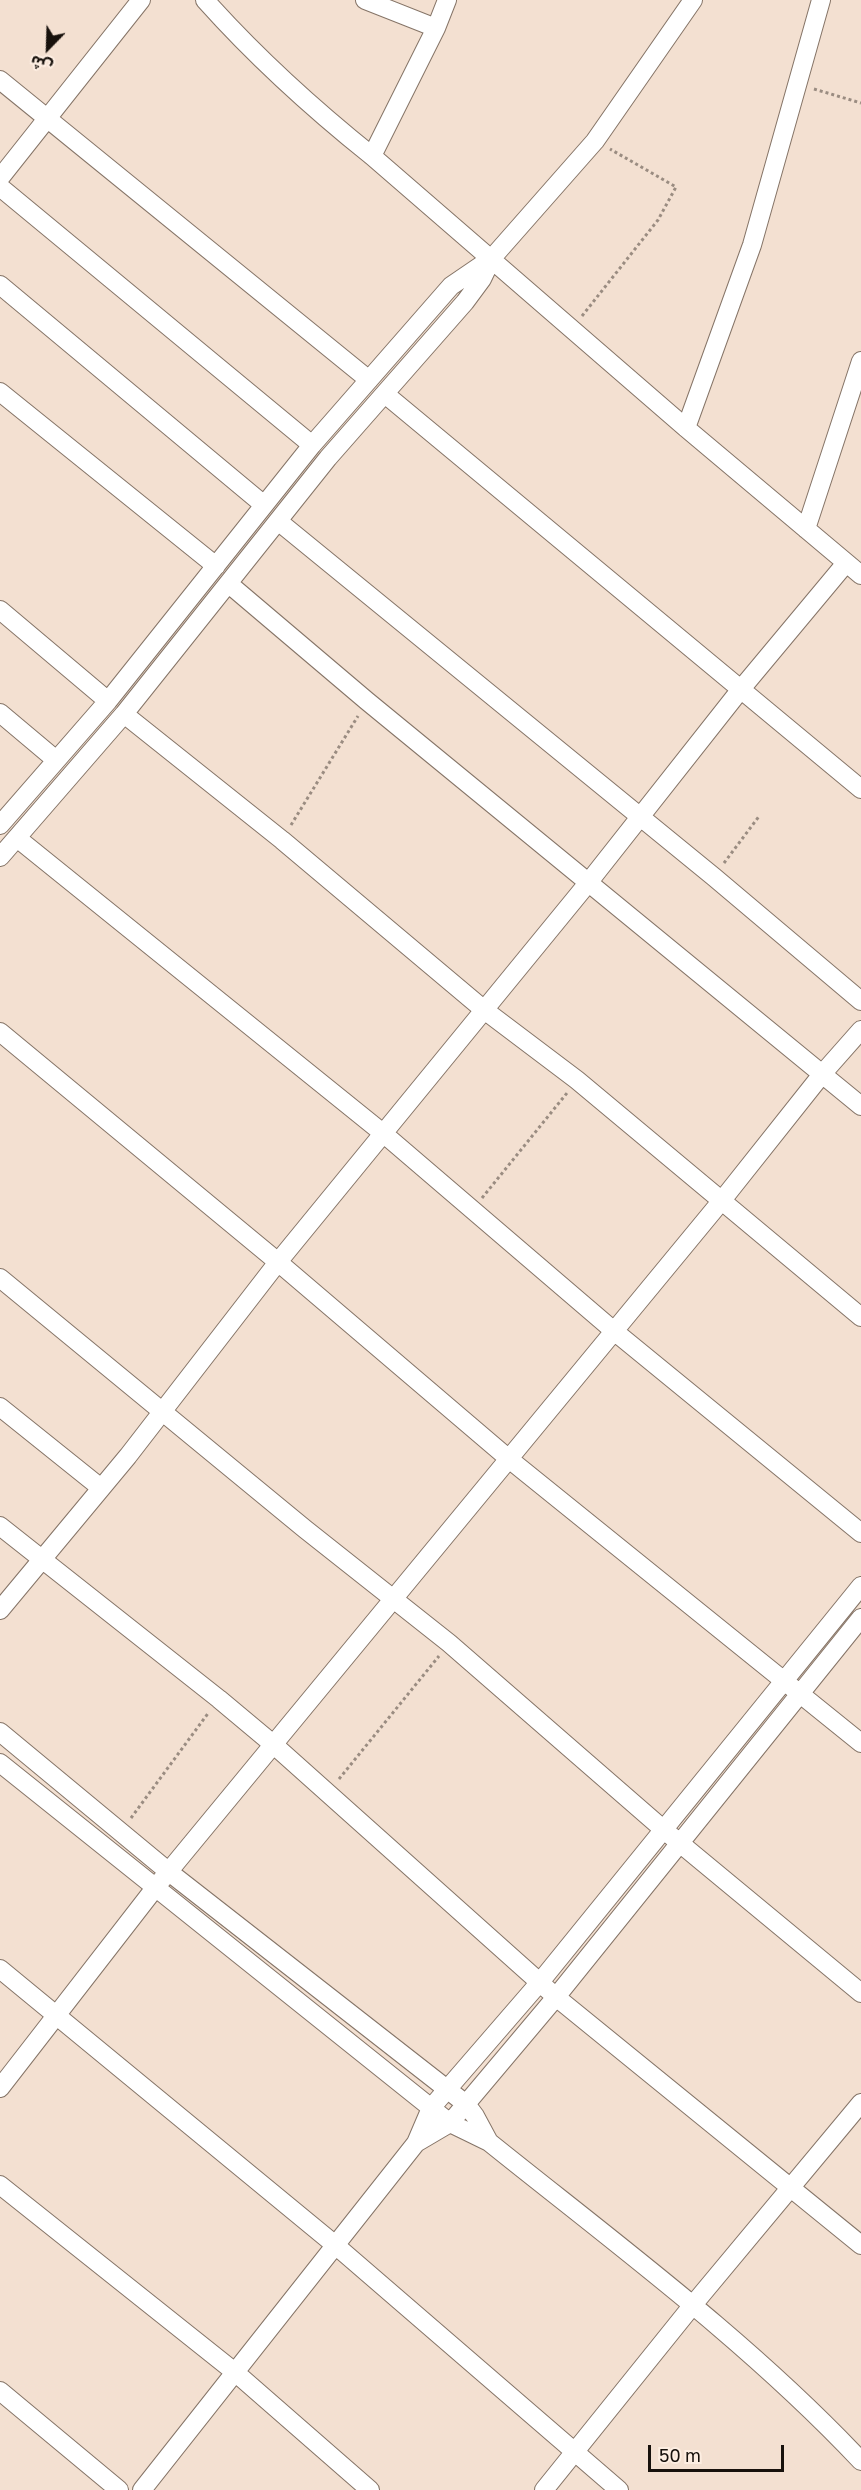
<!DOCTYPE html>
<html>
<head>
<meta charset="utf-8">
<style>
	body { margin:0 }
	#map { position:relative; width:861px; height:2490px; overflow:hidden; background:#f3e0d1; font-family:"Golos Text","Noto Sans Arabic",sans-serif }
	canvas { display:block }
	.north { position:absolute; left:18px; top:18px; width:60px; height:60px; -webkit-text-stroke:4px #fdeee2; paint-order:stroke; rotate:203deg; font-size:16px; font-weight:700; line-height:24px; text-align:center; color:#17110c }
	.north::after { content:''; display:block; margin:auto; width:21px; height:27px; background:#17110c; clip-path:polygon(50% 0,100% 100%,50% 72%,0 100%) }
	.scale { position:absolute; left:648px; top:2445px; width:136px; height:27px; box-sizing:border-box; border:3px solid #17110c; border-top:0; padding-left:8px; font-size:18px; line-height:21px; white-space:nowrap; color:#17110c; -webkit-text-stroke:4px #fdeee2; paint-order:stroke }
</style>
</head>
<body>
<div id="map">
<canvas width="861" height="2490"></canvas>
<div class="north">ش</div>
<div class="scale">50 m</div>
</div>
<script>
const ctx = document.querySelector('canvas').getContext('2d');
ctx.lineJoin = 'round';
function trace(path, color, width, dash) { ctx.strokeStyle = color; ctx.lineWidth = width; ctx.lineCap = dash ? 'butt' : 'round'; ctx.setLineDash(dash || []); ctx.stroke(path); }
const path = new Path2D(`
	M814,89l47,14
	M582,316l76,-96 18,-33 -66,-38
	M291,825l67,-109
	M724,863l36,-48
	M482,1198l85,-105
	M339,1779l100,-123
	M131,1818l78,-106`);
const minor = new Path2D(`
	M205,0c51,57 107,108 167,156l314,272 175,147
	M365,0l71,28
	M0,80l369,300
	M372,156l64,-128 11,-28
	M0,178l141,-178
	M0,187l312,258
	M0,285l264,220
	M0,392l216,174
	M385,394l476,395
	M686,428l66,-183 69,-245
	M278,521l436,356 147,124
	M806,529l55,-168
	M229,584l138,117 494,405
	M0,610l108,91
	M0,713l56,47
	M124,714l158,126 201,169 94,71 284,237
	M0,825l108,-124 204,-256 139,-159 41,-28
	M17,838l367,296 230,197 247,202
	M0,857l124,-143 204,-256 137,-156 17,-23 10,-21 103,-117 98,-141
	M0,1032l278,230 231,197 352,284
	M0,1278l305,251 144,114 215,187 197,163
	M0,1407l101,81
	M0,1526l219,173 55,46 282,252 305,248
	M0,1610l128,-154 150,-194 310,-379 153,-194 105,-126
	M0,1732l169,140 297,232 9,12 14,26
	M0,1763l450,360 39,19c127,102 260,200 372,319
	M0,1969l334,275 285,246
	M0,2088l155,-200 568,-689 100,-126 38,-43
	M416,2143l34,-20 106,-126 305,-379
	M0,2185l236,188 134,117
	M0,2391l119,99
	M142,2490l274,-347 15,-35 109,-126 321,-396
	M544,2490l148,-184 169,-203`);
trace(minor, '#857467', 20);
trace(path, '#9a8c81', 3, [3, 3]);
trace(minor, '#fff', 18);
</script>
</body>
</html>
